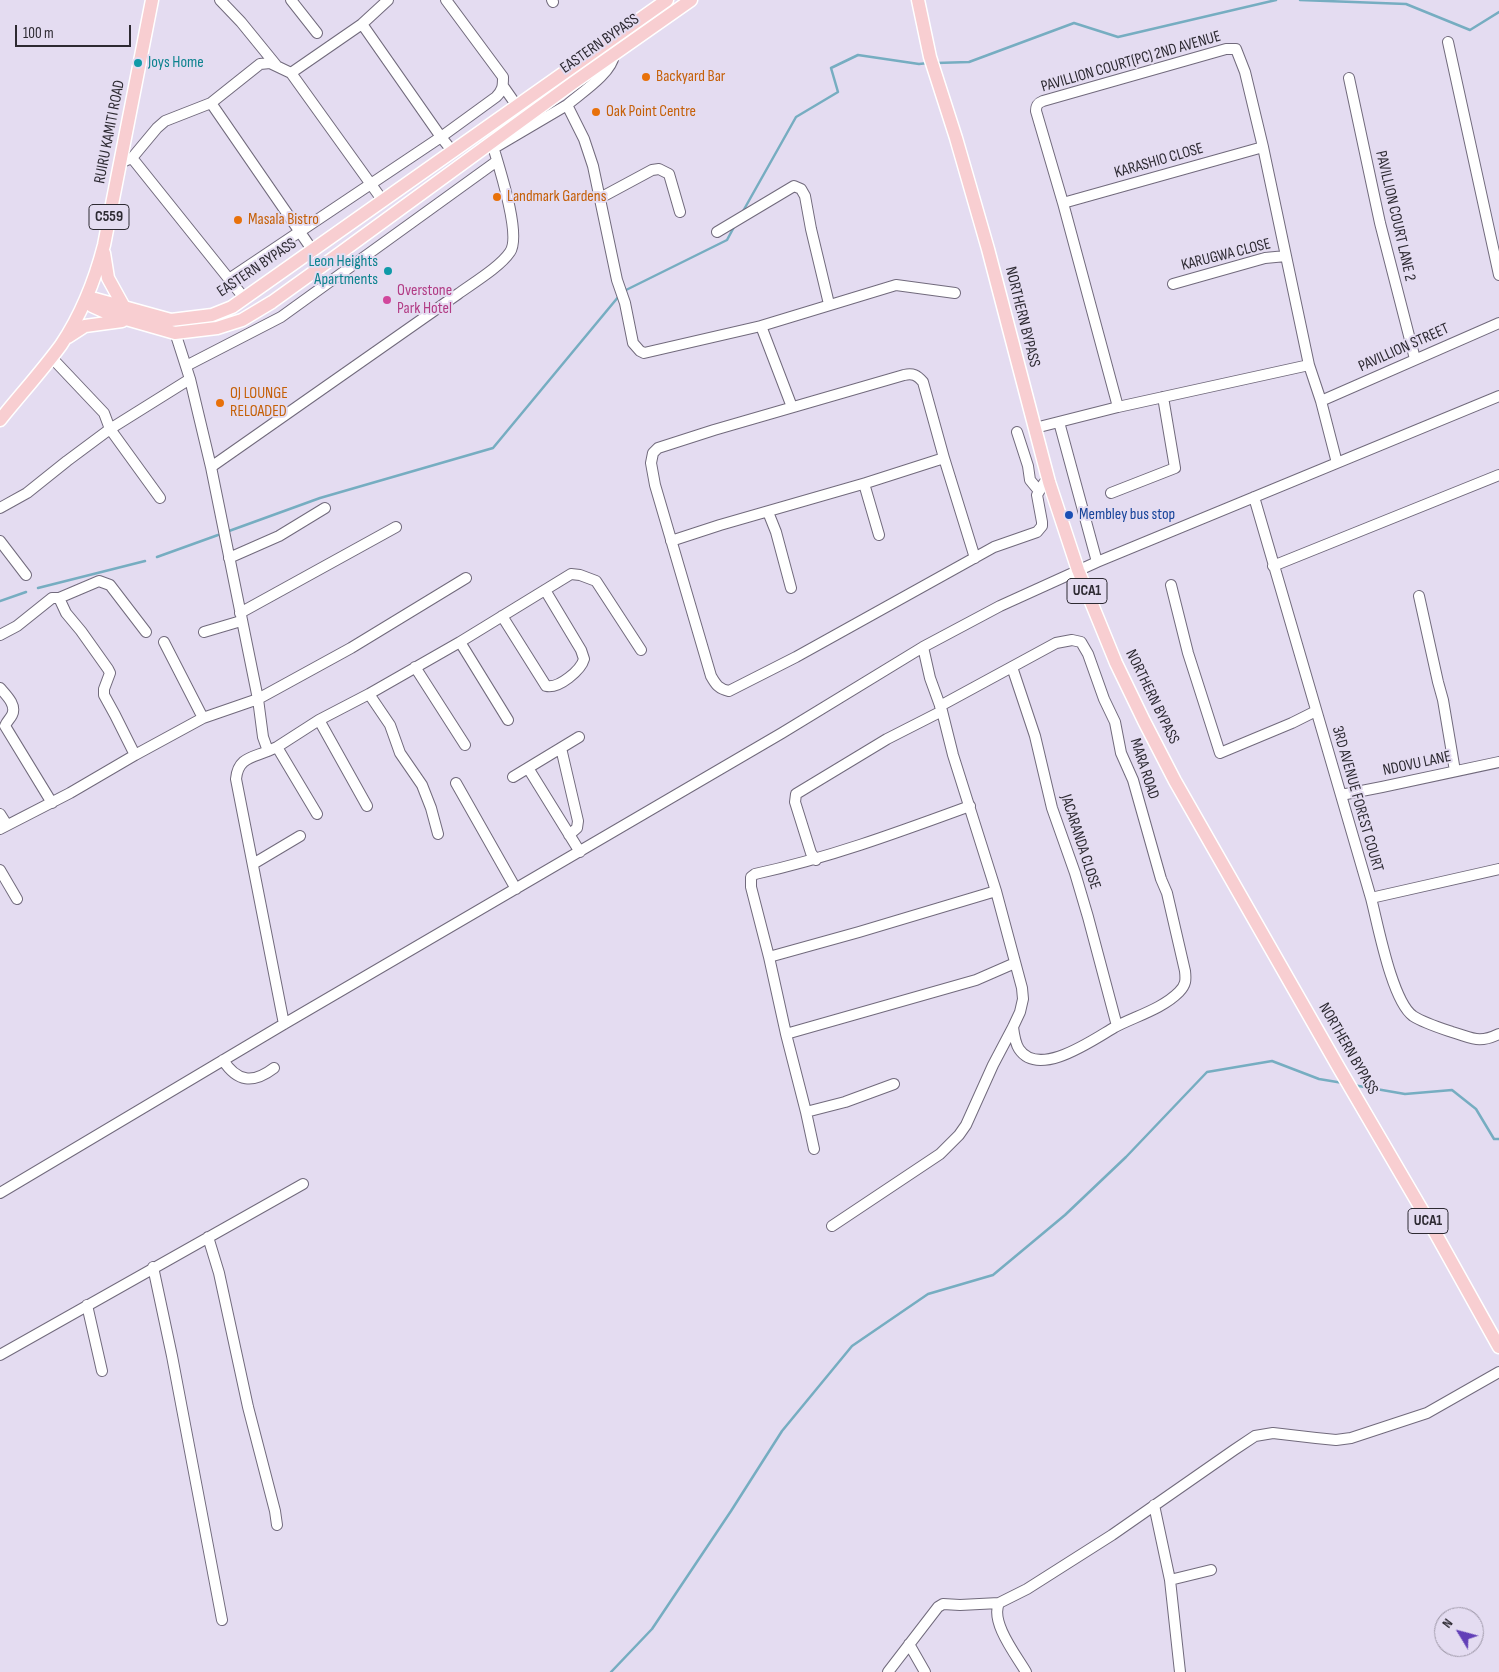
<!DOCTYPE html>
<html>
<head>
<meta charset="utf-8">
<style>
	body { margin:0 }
	#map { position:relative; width:1499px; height:1672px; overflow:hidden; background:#e4dcf1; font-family:"Sofia Sans Condensed",sans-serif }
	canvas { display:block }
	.north { position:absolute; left:1434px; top:1607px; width:50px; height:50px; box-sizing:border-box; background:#e4dcf1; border:1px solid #9b95a5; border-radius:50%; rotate:307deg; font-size:14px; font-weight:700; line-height:20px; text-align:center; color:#2d2a32 }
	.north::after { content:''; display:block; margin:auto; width:18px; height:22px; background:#623fb7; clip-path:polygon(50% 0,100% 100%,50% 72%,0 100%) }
	.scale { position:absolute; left:15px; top:25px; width:116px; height:22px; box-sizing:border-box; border:2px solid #2d2a32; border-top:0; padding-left:6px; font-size:15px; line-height:18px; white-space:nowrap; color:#2d2a32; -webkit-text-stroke:4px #e4dcf1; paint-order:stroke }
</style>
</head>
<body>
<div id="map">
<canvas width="1499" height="1672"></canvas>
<div class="north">N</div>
<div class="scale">100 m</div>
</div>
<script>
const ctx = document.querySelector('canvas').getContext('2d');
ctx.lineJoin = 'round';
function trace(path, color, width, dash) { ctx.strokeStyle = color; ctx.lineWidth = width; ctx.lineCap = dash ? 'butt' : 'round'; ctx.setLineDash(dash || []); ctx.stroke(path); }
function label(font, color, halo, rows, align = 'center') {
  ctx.font = font + ' "Sofia Sans Condensed",sans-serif'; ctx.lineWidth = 4; ctx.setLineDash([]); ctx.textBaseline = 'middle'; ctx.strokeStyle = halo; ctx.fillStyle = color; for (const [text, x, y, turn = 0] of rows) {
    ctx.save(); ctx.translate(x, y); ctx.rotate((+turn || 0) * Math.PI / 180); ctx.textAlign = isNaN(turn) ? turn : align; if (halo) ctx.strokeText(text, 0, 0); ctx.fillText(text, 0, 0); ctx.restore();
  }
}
const stream = new Path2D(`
	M1300,0l106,4 64,26 29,-18
	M936,63l33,-1 105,-39 44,14 158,-37
	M742,213l54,-96 42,-25 -7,-24 27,-13 61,9 9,-1
	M624,291l103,-51 7,-13
	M229,531l91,-33 173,-50 126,-152
	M157,557l61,-22
	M38,588l107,-27
	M0,601l26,-9
	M1353,1085l52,9 47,-4 24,19 18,30h5
	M611,1672l41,-43 79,-118 51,-80 70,-85 76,-52 65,-19 72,-60 61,-58 81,-85 65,-11 47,18 24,4`);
const minor = new Path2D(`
	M220,0l21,22 35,43
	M291,0l26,33
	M552,0l1,2
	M362,24l79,113 55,-40c7,-7 7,-11 7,-20l-57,-77
	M1448,42l51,233
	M291,73l92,128
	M1349,78l31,145 35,136
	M503,86l14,20
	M211,103l102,148
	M567,105c14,-12 45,-32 47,-50
	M494,148l73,-43 17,34 9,27 24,114 8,23 8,40 7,8 4,2 117,-27 31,81
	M132,158l113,141
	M120,163l12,-5 25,-30 8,-7 46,-18 49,-39 10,-1 21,10 71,-49 26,-24
	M600,198l52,-28 7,-1 10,5 11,38
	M1063,203l200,-56
	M717,232l77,-46 7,3 4,7 6,33 18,75
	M229,279l212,-142 12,15
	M1173,284l92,-26 21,-2
	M173,326l17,53 21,88 47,232 5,38 5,14c-17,7 -30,7 -32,28l48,245
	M761,326l135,-41 59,8
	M186,366l95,-49 216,-156
	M1321,401l178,-78
	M1118,407l191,-42
	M1059,422l38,140
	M1035,428l83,-21 -55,-204 -27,-92c0,-6 2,-8 7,-10l183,-52h10l9,23 18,75 46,218 12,36 16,62
	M1017,432l11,34 2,14 9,11
	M944,458l31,100
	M211,467l247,-173c15,-11 42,-27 52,-42 12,-17 -12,-88 -18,-109
	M1111,493l64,-25 -12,-71
	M1254,497l117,401c7,27 21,103 42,118 11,7 27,12 39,16 21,6 26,12 47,2
	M160,498l-50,-69 80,-50
	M0,508l27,-15 40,-32 43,-32 -6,-16 -53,-56
	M768,512l8,20 15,56
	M879,535l-14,-48 1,-4 78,-25 -21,-76c-6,-7 -10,-9 -19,-7l-190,55 -56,18 -5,5 -2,10 4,22 56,191c5,9 8,13 18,15l67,-34 198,-110 43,-15 5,-6v-4l-5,-27 7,-12 5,-1
	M0,541l26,34
	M671,541l49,-16 146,-42
	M229,558l50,-22 46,-28
	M1273,566l226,-91
	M1171,585l17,68 32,100 72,-30 24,-12
	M1419,596l19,86 5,18 12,71
	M59,598l40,-17 11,4 36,47
	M240,613l156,-86
	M502,616l44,70c13,3 35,-16 38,-27l-3,-9 -36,-60
	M204,632l37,-11
	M0,635l17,-9 35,-28h7l7,15 15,18 27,38 2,4 -6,16v6l11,20 20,40
	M164,642l39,76
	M460,642l48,78
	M415,667l50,78
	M1012,667l23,69 17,72 23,65 13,44 29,109
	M0,688c6,7 17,17 12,27 -2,4 -5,6 -7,11l47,77
	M369,694l21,31 10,28 22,32 9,23 7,26
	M940,706l116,-63 16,-3 9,2 7,12 16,45 11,23 6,31 12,27 28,99 6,14 18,78c1,9 1,14 -6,21 -17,17 -43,24 -64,35 -21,12 -76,52 -96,22 -4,-6 -5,-14 -6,-22
	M319,720l48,86
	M277,747l40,67
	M561,748l17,73 -1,7 -8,7
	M268,751l9,-4 42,-27 50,-26 91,-52 111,-68 9,1 16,6 45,69
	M528,768l52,84
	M513,777l66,-40
	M456,783l60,106
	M1341,795l41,-8 117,-25
	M0,814l7,11
	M0,829l70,-36 65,-38 68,-37 55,-19 93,-51 115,-70
	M816,860l-5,-7 -16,-51 1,-8 91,-55 55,-28
	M253,864l47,-28
	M0,870l17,29
	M1371,898l128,-29
	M769,957l90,-25 137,-41
	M786,1034l190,-54 39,-17
	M223,1060c14,22 30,24 51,8
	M806,1112l39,-10 49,-18
	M814,1149l-8,-37 -20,-78 -17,-77 -18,-70v-10l4,-3c74,-16 144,-42 215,-68
	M0,1193l284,-169 498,-291 141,-86 77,-41 97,-44 402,-166
	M832,1226l108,-72 19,-19 7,-10 27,-60 20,-38 7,-15 3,-13 -1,-11 -26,-97 -43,-136 -11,-44 -12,-33 -7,-31
	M208,1237l11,36 29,134 27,104 2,14
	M153,1267l19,89 50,264
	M87,1305l15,66
	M0,1355l303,-171
	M1154,1505l16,75 10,92
	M1170,1580l41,-10
	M999,1603c-9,19 17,52 27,69
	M909,1644l16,28
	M888,1672l50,-65 5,-3 17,1 39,-2 28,-14 85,-54 122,-85 21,-14 18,-3 43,5 20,2 15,-2 76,-25 72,-41`);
const major = new Path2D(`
	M918,0l12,57 26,81 32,111 61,233 29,88 38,93 28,58 31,60 164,287 93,159 67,120
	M104,253l4,25 16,29
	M86,300l6,6 20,9 63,18 42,-5 25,-8 30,-18 64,-46 237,-173 118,-83
	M86,300l9,-1 76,21 41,-5 20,-8 435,-307
	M68,337l17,-11 37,-5
	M0,420c20,-25 42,-49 61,-75 20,-30 34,-65 43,-100l48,-245`);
const markers = [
	[138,63,5,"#0f9aa8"],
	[646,77,5,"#e8710a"],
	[596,112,5,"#e8710a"],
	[497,197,5,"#e8710a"],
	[238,220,5,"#e8710a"],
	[388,271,5,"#0f9aa8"],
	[387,300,5,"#d1479c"],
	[220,403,5,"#e8710a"],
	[1069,515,5,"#1a4fb4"]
];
const shields = [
	[109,217,40],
	[1087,591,40],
	[1428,1221,40]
];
const shieldNames = [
	["C559",109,217],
	["UCA1",1087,591],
	["UCA1",1428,1221]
];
const streetNames = [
	["EASTERN BYPASS",600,44,-35],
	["PAVILLION COURT(PC) 2ND AVENUE",1131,62,-16],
	["RUIRU KAMITI ROAD",110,132,-79],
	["KARASHIO CLOSE",1159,161,-16],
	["PAVILLION COURT LANE 2",1395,216,77],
	["KARUGWA CLOSE",1226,255,-14],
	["EASTERN BYPASS",257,268,-34],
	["NORTHERN BYPASS",1022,317,76],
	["PAVILLION STREET",1404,348,-24],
	["NORTHERN BYPASS",1152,697,64],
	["NDOVU LANE",1417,764,-12],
	["MARA ROAD",1144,769,72],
	["3RD AVENUE FOREST COURT",1357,799,74],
	["JACARANDA CLOSE",1080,842,72],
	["NORTHERN BYPASS",1348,1049,60]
];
const cultureNames = [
	["Joys Home",148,63],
	["Leon Heights",378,262,"right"],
	["Apartments",378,280,"right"]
];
const foodNames = [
	["Backyard Bar",656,77],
	["Oak Point Centre",606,112],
	["Landmark Gardens",507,197],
	["Masala Bistro",248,220],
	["OJ LOUNGE",230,394],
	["RELOADED",230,412]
];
const hotelNames = [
	["Overstone",397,291],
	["Park Hotel",397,309]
];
const transitNames = [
	["Membley bus stop",1079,515]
];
trace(stream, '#76adc1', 2.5);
trace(minor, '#716a7c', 12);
trace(major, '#fff', 15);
trace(minor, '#fff', 10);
trace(major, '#f8ced1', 12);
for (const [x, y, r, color] of markers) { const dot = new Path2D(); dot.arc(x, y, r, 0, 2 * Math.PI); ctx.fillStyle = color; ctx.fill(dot); trace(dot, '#e4dcf1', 2); }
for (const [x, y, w] of shields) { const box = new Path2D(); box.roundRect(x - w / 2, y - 12.5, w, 25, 4); ctx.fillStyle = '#e4dcf1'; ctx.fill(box); trace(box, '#2d2a32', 1); }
label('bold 15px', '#2d2a32', null, shieldNames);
label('16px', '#2d2a32', '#e4dcf1', streetNames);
label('16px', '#0d838f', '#e4dcf1', cultureNames, 'left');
label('16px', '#c56008', '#e4dcf1', foodNames, 'left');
label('16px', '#b23c85', '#e4dcf1', hotelNames, 'left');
label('16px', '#164399', '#e4dcf1', transitNames, 'left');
</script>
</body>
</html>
